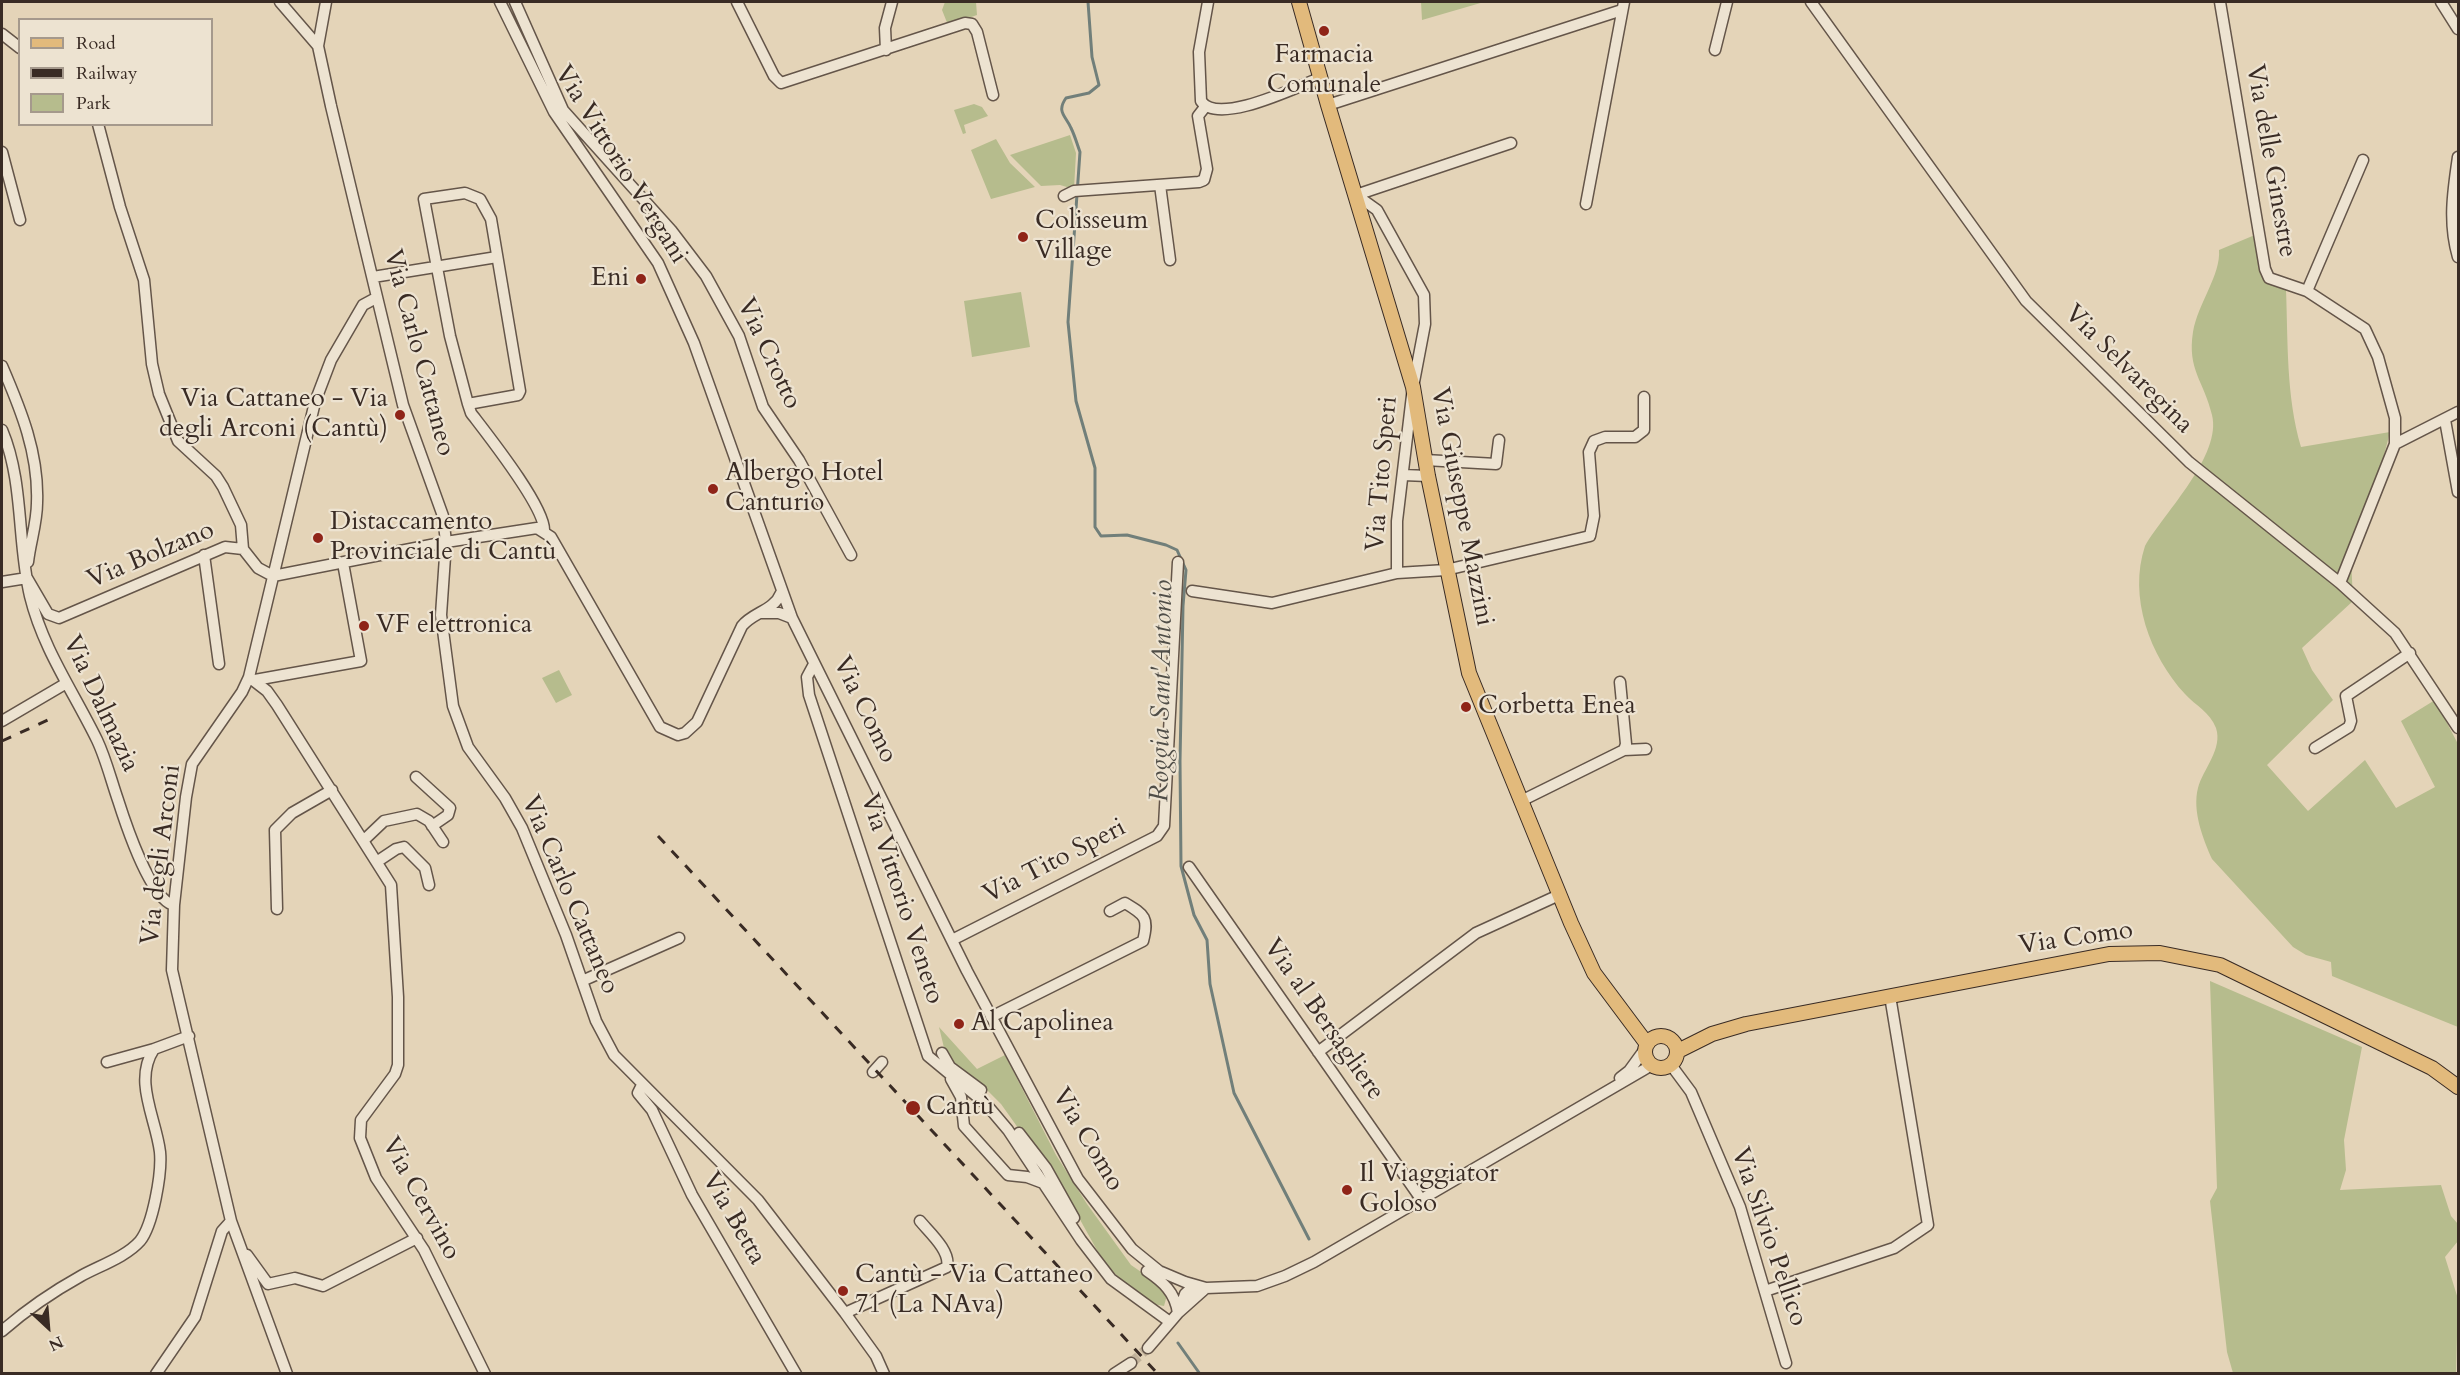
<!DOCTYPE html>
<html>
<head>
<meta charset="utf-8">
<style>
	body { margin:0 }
	#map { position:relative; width:2460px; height:1375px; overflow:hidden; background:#e4d4b8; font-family:Cardo,serif }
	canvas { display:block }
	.frame { position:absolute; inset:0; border:3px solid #392b24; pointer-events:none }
	.legend { position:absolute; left:18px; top:18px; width:195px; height:108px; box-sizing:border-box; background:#ede3d1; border:2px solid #a5998c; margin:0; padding:8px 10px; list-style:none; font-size:18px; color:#392b24 }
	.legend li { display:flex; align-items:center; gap:12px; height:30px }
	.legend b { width:30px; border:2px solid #a5998c }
	.north { position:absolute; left:18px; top:1297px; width:60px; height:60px; -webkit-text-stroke:4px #ede3d1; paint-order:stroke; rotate:154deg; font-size:16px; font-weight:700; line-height:24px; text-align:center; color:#392b24 }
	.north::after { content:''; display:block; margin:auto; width:21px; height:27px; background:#392b24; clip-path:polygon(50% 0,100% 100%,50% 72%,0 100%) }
</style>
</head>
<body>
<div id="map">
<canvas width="2460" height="1375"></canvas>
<div class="frame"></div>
<ul class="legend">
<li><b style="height:8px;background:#e2ba7c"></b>Road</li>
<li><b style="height:8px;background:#392b24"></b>Railway</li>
<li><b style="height:16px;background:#b6bc8d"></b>Park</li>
</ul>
<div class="north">N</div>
</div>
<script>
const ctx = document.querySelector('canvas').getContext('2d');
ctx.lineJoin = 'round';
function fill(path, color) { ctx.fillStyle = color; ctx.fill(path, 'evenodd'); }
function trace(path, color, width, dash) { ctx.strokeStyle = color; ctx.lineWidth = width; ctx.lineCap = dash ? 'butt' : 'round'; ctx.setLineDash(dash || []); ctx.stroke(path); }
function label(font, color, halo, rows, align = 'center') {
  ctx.font = font + ' Cardo,serif'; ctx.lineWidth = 4.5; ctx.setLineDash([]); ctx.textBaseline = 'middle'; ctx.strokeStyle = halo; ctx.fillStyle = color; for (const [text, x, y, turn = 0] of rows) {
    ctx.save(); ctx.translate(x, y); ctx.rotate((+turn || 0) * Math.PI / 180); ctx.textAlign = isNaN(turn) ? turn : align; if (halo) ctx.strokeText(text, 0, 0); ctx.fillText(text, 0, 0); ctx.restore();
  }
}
const green = new Path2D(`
	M945,2h31l1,13 -29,10 -6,-15z
	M1421,2h63l-62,18z
	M974,104l8,3 6,9 -24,9 2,8 -3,1 -9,-24z
	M1070,135l6,18 -2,36 -14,-4 -19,1 -31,-31z
	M996,139l14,24 25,24 -44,12 -20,-49z
	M2262,232l13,50 11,7c2,53 0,107 15,158l89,-15 -14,54 -25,71 2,44 -51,47 10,22 21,30 -66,65 41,46 57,-51 31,48 39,-21 -34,-66 34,-21 23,44v283l-126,-51 -1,-14 -25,-7 -13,-8 -81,-88c-9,-20 -20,-48 -14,-71 5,-19 25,-39 18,-60 -6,-16 -20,-22 -31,-34 -35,-38 -57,-97 -40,-148 20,-34 77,-91 67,-131 -8,-34 -25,-45 -19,-83 5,-29 28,-57 26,-82z
	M1021,292l9,55 -58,10 -8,-56z
	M559,670l13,25 -16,8 -14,-25z
	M2210,981l152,66 -18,93 2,30 -6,20 101,-5 10,31 7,8v17l-13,16 13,42 -2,74h-223l-6,-21 -17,-151 7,-13z
	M939,1027l38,42 28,-14 51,100 31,49 44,61 29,20 7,10 -3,11 -11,-2 -31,-23 -19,-20 -35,-63 -67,-94 -13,-13 -30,-20 -12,-15z`);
const stream = new Path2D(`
	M1088,2l4,55 7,28 -10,8 -23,5c-10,14 0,18 5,30 4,8 6,16 9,24l-12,170 8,79 19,67v59l6,9 26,-1 39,10 11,5 9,20 -3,36 -3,155 1,105 13,49 13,25 3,44 24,109 75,146
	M1178,1343l22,31`);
const minorTunnel = new Path2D(`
	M1131,1363l17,-15`);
const minor = new Path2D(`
	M280,2l38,44
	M326,2l-8,44 13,60 72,299 40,111 3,26 -5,73 12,91 15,41 37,51 17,30 44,107 30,86 18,34 144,145 87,113 31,43 8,18
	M500,2l54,110 104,151 36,80 98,275 175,353 111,208 54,70 27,22 26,11 21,6 51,-2 28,-10 29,-14 338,-197
	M515,2l48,108 108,120 35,46 33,60 24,71 36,53 52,95
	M737,2l37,74 7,7 184,-60 7,1 5,8 16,63
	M1208,2l-9,50 2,49c17,25 95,-14 119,-23
	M1811,2l215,299 163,161 151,121 55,50 63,95
	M2220,2l45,267 4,9 38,13 58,38 13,28 17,61v26l-55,139
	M2441,2l17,27
	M2,34l18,14
	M886,50l-1,-22 7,-26
	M1715,50l12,-48
	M1328,105l294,-95
	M98,124l22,83 24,73 8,84 7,30 19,47 38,35 7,11 18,38 2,24
	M2,152l18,68
	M2458,157c-5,34 -10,66 0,100
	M1160,185l10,75
	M465,193l15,6 11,20 29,172 -2,4 -50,9 -18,-68 -26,-137z
	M1356,195l155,-52
	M1064,196l10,-5 125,-9 5,-2 3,-11 -9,-53 7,-9
	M1586,204l38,-202
	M373,277l124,-20
	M2307,291l56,-131
	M2,366c19,44 37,88 35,137 0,20 -7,40 -9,59
	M468,404l3,9c16,21 75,95 73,118
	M2445,420l13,72
	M2,430c22,52 15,111 28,166 13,53 43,95 67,144 9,19 14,40 21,60 7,22 33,101 56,105
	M2395,444l63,-32
	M1425,460l71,4 3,-24
	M1403,475l25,1
	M204,555l15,109
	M1397,573l49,-3 144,-34 4,-20 -5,-64 5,-11 11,-4h30l9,-7v-33
	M27,578l21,36 11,4 166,-71 18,2 15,19 15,8 173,-34 91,-14 14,9 109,190 18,8 7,-2 12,-11 45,-96c11,-14 32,-15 39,-33
	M2,582l25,-4
	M1192,591l80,12 125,-30v-52l16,-134 12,-63 -1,-29 -47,-85 -21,-15
	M761,613h18l13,5
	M814,664l-7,13 2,18 119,361 58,48 22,26 73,110 30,39 59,43
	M249,677l18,14 10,14 114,180 7,112v68l-3,9 -34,46 -1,18 16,40 48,72 61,124
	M255,680l106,-19 -18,-98
	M1620,682l6,62 -2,6
	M2,721l63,-37
	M2315,748l34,-21 2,-6 -5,-25 64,-43
	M416,777l34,31 -2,7 -16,11
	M1521,801l103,-51 22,-1
	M363,841l21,-20 33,-7 12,7 14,21
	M378,861l18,-12 8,-2 21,21 4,17
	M1189,867l232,332
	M277,909l-2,-79 17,-17 40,-23
	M952,940l205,-104 7,-10 14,-264
	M582,981l97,-43
	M991,1017l152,-76c6,-23 2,-26 -18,-38l-15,8
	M1318,1052l158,-119 83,-38
	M942,1053l8,14 31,23
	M107,1062l47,-13
	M1671,1065l20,27 49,115 46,156
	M873,1072l9,-10
	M1620,1078l9,-7 16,-22
	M951,1079l10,18 3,29 44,49 19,2 16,6
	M642,1085l-4,8 14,17 40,85 104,179
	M1019,1133l27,35 28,50
	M247,1255l21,29 27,-6 28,8 94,-48
	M1147,1271c16,11 28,21 31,42
	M1765,1291l129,-43 34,-23 -38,-229
	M1179,1312l6,-18 10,-9
	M845,1313l102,-46c4,-16 -18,-35 -27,-46
	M2,1331c23,-20 52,-40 79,-55 18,-10 45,-19 59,-35 13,-16 22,-68 20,-89 -4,-34 -27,-71 -6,-103l35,-13
	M1148,1348l30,-35 28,-25
	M156,1374l39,-57 27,-86 9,-10
	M287,1374l-56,-153 -59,-251 2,-65 12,-108 6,-33 50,-72 7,-15 66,-275 16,-42 32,-55 13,-7
	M1114,1374l17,-11`);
const major = new Path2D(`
	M1299,2l29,103 85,282 15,89 41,197 102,250 23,50 53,71
	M1645 1052a16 16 0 1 1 32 0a16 16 0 1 1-32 0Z
	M1678,1051l34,-17 34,-10 363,-70 51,-1 60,12 212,103 26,19`);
const rail = new Path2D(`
	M2,741l46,-21
	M658,836l500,538`);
const markers = [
	[1324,31,6,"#8f2418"],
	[1023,237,6,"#8f2418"],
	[641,279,6,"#8f2418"],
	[400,415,6,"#8f2418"],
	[713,489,6,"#8f2418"],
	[318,538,6,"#8f2418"],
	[364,626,6,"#8f2418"],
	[1466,707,6,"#8f2418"],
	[959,1024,6,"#8f2418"],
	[913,1108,8,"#8f2418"],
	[1347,1190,6,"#8f2418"],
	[843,1291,6,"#8f2418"]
];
const poiNames = [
	["Farmacia",1324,56,"center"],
	["Comunale",1324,86,"center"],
	["Colisseum",1035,222],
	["Village",1035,252],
	["Eni",629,279,"right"],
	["Via Cattaneo - Via",388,400,"right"],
	["degli Arconi (Cantù)",388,430,"right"],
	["Albergo Hotel",725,474],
	["Canturio",725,504],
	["Distaccamento",330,523],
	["Provinciale di Cantù",330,553],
	["VF elettronica",376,626],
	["Corbetta Enea",1478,707],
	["Al Capolinea",971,1024],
	["Cantù",926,1108],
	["Il Viaggiator",1359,1175],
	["Goloso",1359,1205],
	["Cantù - Via Cattaneo",855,1276],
	["71 (La NAva)",855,1306]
];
const streetNames = [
	["Via delle Ginestre",2270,161,80],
	["Via Vittorio Vergani",620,165,58],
	["Via Carlo Cattaneo",418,353,75],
	["Via Crotto",768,354,65],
	["Via Selvaregina",2128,370,45],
	["Via Tito Speri",1383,474,-85],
	["Via Giuseppe Mazzini",1461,507,79],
	["Via Bolzano",151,556,-23],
	["Via Dalmazia",100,704,65],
	["Via Como",864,710,64],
	["Via degli Arconi",162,855,-83],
	["Via Tito Speri",1055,862,-27],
	["Via Carlo Cattaneo",569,895,67],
	["Via Vittorio Veneto",901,899,72],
	["Via Como",2076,939,-8],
	["Via al Bersagliere",1323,1020,55],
	["Via Como",1087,1140,59],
	["Via Cervino",420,1199,61],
	["Via Betta",733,1219,60],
	["Via Silvio Pellico",1768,1237,71]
];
const waterNames = [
	["Roggia Sant'Antonio",1163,691,-89]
];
fill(green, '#b6bc8d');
trace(stream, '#717f7a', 3);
trace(minorTunnel, '#c2b29a', 10, [10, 5]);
trace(minor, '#645549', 13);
trace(major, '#392b24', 16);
trace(minor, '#ede3d1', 10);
trace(major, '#e2ba7c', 14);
trace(rail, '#392b24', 3, [10, 10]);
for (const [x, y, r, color] of markers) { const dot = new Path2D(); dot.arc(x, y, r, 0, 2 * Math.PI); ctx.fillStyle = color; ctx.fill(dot); trace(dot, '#ede3d1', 2); }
label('26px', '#392b24', '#ede3d1', poiNames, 'left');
label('26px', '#392b24', '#ede3d1', streetNames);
label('italic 27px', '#504e48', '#ede3d1', waterNames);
</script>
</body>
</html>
